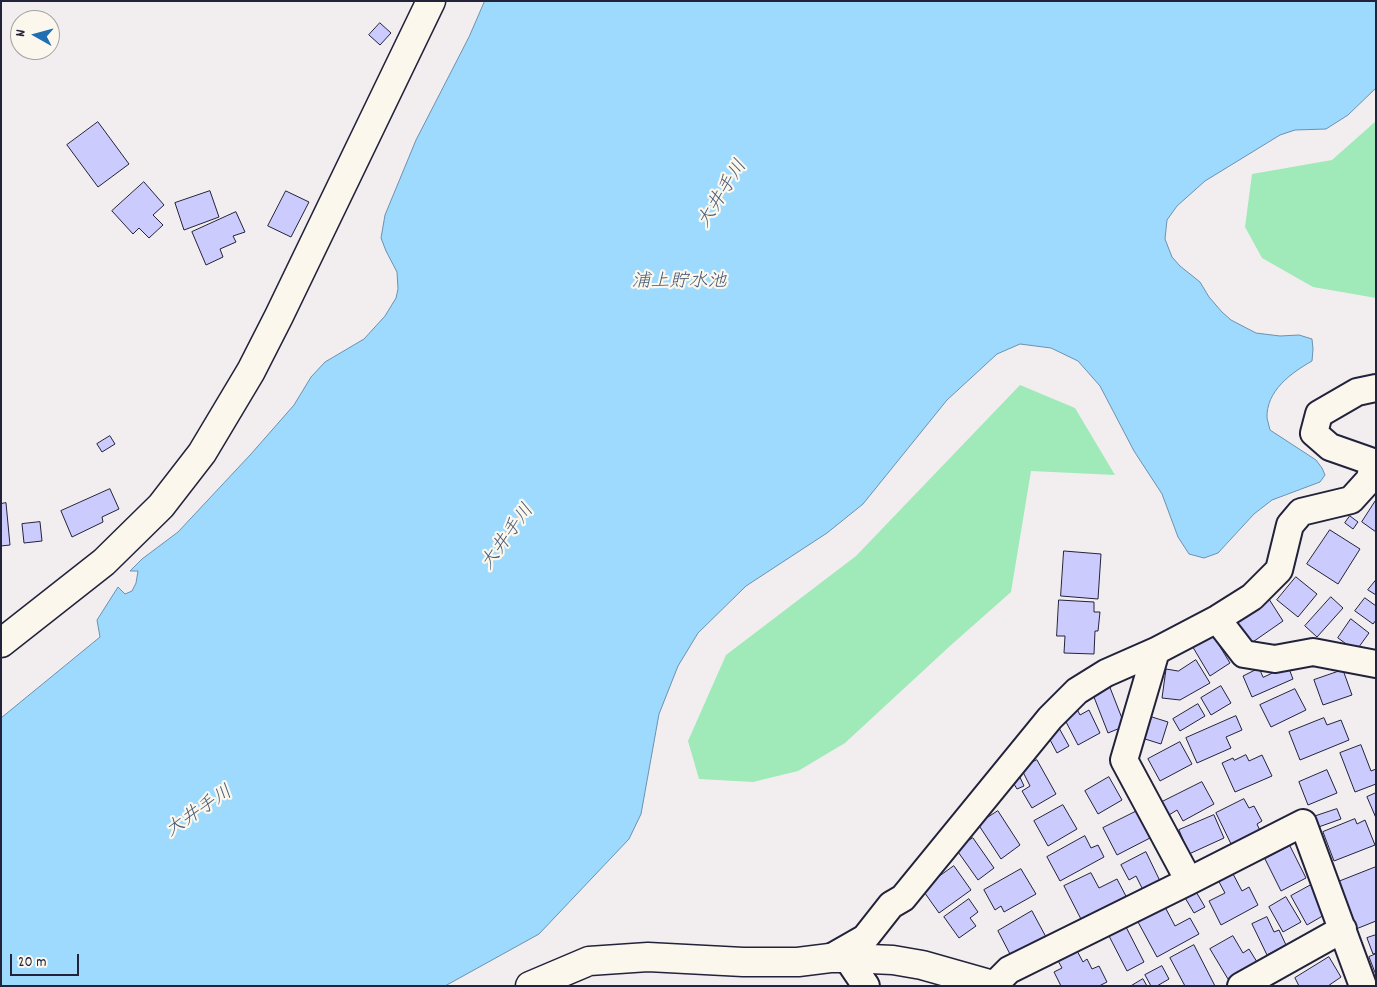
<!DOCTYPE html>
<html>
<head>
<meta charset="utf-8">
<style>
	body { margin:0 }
	#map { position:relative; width:1377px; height:987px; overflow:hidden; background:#f2eeef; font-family:Dekko,sans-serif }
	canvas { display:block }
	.frame { position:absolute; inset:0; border:2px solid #22223b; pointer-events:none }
	.north { position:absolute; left:10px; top:10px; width:50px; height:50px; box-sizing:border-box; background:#fbf7ec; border:1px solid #a4a2a5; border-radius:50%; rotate:277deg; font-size:14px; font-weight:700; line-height:20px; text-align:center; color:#22223b }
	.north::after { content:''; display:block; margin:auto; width:18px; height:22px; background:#1f6fb2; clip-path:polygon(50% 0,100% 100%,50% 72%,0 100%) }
	.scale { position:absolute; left:10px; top:954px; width:69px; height:22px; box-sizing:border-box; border:2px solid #22223b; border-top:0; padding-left:6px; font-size:15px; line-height:18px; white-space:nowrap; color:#22223b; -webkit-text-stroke:4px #fbf7ec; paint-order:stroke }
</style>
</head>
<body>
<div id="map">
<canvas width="1377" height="987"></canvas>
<div class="frame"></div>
<div class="north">N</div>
<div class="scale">20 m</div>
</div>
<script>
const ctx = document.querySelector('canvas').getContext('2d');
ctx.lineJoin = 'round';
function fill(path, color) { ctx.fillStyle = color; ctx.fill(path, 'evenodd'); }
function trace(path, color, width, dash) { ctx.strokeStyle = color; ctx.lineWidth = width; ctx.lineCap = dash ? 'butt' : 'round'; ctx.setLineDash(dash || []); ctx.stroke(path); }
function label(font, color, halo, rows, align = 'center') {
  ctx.font = font + ' Dekko,"Klee One",sans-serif'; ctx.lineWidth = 4.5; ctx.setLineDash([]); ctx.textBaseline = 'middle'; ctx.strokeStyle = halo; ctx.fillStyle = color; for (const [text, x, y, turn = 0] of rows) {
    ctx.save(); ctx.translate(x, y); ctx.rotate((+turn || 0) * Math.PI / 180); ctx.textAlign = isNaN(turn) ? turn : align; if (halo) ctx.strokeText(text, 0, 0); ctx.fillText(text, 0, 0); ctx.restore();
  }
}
const green = new Path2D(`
	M1376,121v177l-63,-11 -51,-29 -17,-31 7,-53 80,-14z
	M1020,385l55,23 40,67 -84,-4 -20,121 -61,54 -105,97 -47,28 -45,11 -54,-3 -11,-38 38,-86 130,-99z`);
const water = new Path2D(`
	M485,1h891v87l-28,27 -22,14 -31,1 -15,5 -75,46 -28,25 -10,14 -2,19 7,18 8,9 20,16 9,15 13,15 9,8 25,13 24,3 19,-1 13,4 1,10 -1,12c-21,12 -46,30 -45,57 1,4 2,8 3,12l46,30 6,8 3,7 -5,7 -48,18 -18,14 -36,39 -14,5 -15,-4 -11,-17 -16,-43 -28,-43 -34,-65 -22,-25 -27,-13 -31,-4 -23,10 -50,46 -84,104 -36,29 -81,53 -48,47 -20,33 -19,48 -18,100 -12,25 -90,95 -94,52h-444v-268l99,-81 -3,-17 21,-33 7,7 7,-3 4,-8 2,-12h-8l12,-12 36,-27 73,-78 43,-49 17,-28 14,-15 39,-23 21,-23 11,-18 2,-9 -1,-17 -11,-21 -5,-13 4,-23 31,-75 53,-103z`);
const building = new Path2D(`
	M380,23l11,10 -11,12 -11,-10z
	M98,122l31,42 -31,23 -31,-42z
	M144,182l20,23 -11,10 10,10 -14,13 -10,-10 -6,6 -21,-23z
	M210,191l9,26 -35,13 -9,-27z
	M286,191l23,11 -18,35 -23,-11z
	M236,212l9,20 -12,4 3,6 -16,7 3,8 -17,8 -14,-33z
	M110,436l5,8 -13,8 -5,-8z
	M110,489l9,20 -17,8 1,5 -31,15 -11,-26z
	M1376,500v32l-14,-10z
	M6,503l4,42 -9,1v-42z
	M1350,516l8,6 -5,7 -8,-6z
	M40,522l2,19 -18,2 -2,-19z
	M1330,530l30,19 -22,35 -31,-20z
	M1064,551l37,3 -3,45 -37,-3z
	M1296,577l21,17 -19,23 -21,-17z
	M1376,580v15l-8,-5z
	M1267,596l16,25 -36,25 -17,-26z
	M1331,597l12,11 -26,29 -12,-11z
	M1365,598l11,8v14l-3,4 -18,-13z
	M1059,600l35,2v10h6l-2,19h-3l-1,23 -30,-1 1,-17h-8z
	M1351,619l18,14 -13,18 -18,-13z
	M1211,632l19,31 -20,13 -19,-32z
	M1196,660l14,23 -30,17 -18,-2 4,-29 12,2z
	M1288,666l5,13 -41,18 -9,-21 16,-8 4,9z
	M1343,670l9,25 -29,10 -9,-25z
	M1109,685l16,41 -17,7 -16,-41z
	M1221,686l10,17 -20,12 -10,-17z
	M1295,689l11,21 -35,17 -11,-22z
	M1198,704l7,12 -25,15 -7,-12z
	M1077,709l3,6 9,-5 11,23 -22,12 -15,-29z
	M1236,716l6,14 -16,7 5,11 -34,15 -11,-25z
	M1152,717l16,5 -7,22 -16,-5z
	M1324,718l3,7 14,-5 8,20 -49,20 -11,-28z
	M1059,728l10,18 -12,7 -10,-19z
	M1180,742l12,22 -32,17 -12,-22z
	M1361,745l10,26 5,-2v15l-21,8 -15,-39z
	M1246,755l3,6 13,-6 10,21 -37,16 -13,-29 11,-5 1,2z
	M1037,760l19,34 -24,14 -10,-17 8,-5 -9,-18z
	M1327,770l10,23 -29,12 -9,-23z
	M1019,775l5,11 -7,3 -6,-10z
	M1109,777l13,23 -24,14 -13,-23z
	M1202,782l12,22 -31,17 -6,-11 -8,5 -7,-13z
	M1376,793v25l-9,-21z
	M1244,799l5,9 5,-2 8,15 -5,3 4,9 -28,15 -17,-35z
	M1063,805l14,24 -29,17 -14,-25z
	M1337,809l4,10 -28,10 -3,-11z
	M998,811l22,34 -19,14 -23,-35z
	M1137,811l13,27 -33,17 -14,-27z
	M1214,815l10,23 -35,16 -10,-24z
	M1355,819l2,5 8,-4 10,25 -41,16 -11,-29z
	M1085,836l6,12 7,-3 6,12 -44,24 -13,-24z
	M973,838l21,30 -16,12 -22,-31z
	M1290,846l16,32 -25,13 -16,-32z
	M1146,852l14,29 -17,9 -7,-14 -7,4 -8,-15z
	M954,866l17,24 -32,23 -17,-24z
	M1376,867v54l-20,8 -18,-47z
	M1021,869l15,25 -32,18 -3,-6 -6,4 -11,-20z
	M1232,872l10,19 7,-4 9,18 -37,20 -12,-24 16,-8 -7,-13z
	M1091,873l8,15 18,-9 11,21 -45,23 -19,-37z
	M1311,885l15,29 -19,11 -16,-29z
	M1195,890l10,17 -11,6 -10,-17z
	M1286,897l15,25 -18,10 -14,-25z
	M969,899l9,13 -8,6 6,8 -17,12 -15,-21z
	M1165,907l10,19 15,-8 9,16 -42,23 -19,-35z
	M1032,911l14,26 -35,19 -13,-25z
	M1267,917l7,15 5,-2 7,15 -19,10 -15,-31z
	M1126,927l18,35 -17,9 -18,-35z
	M1376,935v18l-3,1 -6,-16z
	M1233,936l10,17 6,-4 8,13 -29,17 -18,-30z
	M1194,945l21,41h-30l-15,-28z
	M1075,947l8,15 4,-3 5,10 7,-3 8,16 -8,4h-38l-7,-14 8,-4 -6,-11z
	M1376,954v21l-7,-18z
	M1329,957l12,20 -13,9h-29l-4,-8z
	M1162,966l7,13 -12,7h-6l-6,-11z
	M1143,979l4,7h-16z`);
const street = new Path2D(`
	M1217,619l27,35 31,5 38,-7 63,12
	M1156,651l61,-32 35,-22 27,-27 11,-45 11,-13 50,-12 19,-21 3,-17 -43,-15 -16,-14 5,-19 38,-22 19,-4
	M830,958l35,-20 26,-33 12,-7 147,-180 27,-27 29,-18 50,-22 -32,109 65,121
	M847,958l19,28
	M994,985l15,-15 180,-89 114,-58 60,163
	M1241,986l102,-57`);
const secondary = new Path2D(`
	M1,643l103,-81 57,-56 41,-53 49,-82 28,-55 152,-315
	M530,986l59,-25 59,-4 95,5h55l32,-4h17l46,2 29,5 74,21`);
const waterNames = [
	["大井手川",724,195,-58],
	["浦上貯水池",679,283],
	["大井手川",509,538,-54],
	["大井手川",200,813,-34]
];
fill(green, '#a0e9b8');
fill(water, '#9ddafe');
trace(water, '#6c90b0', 1);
fill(building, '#cccbfd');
trace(building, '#22223b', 1);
trace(street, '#22223b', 30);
trace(secondary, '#22223b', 31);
trace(street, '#fbf7ec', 26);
trace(secondary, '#fbf7ec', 28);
label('italic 19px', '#475976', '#fbf7ec', waterNames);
</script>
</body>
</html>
